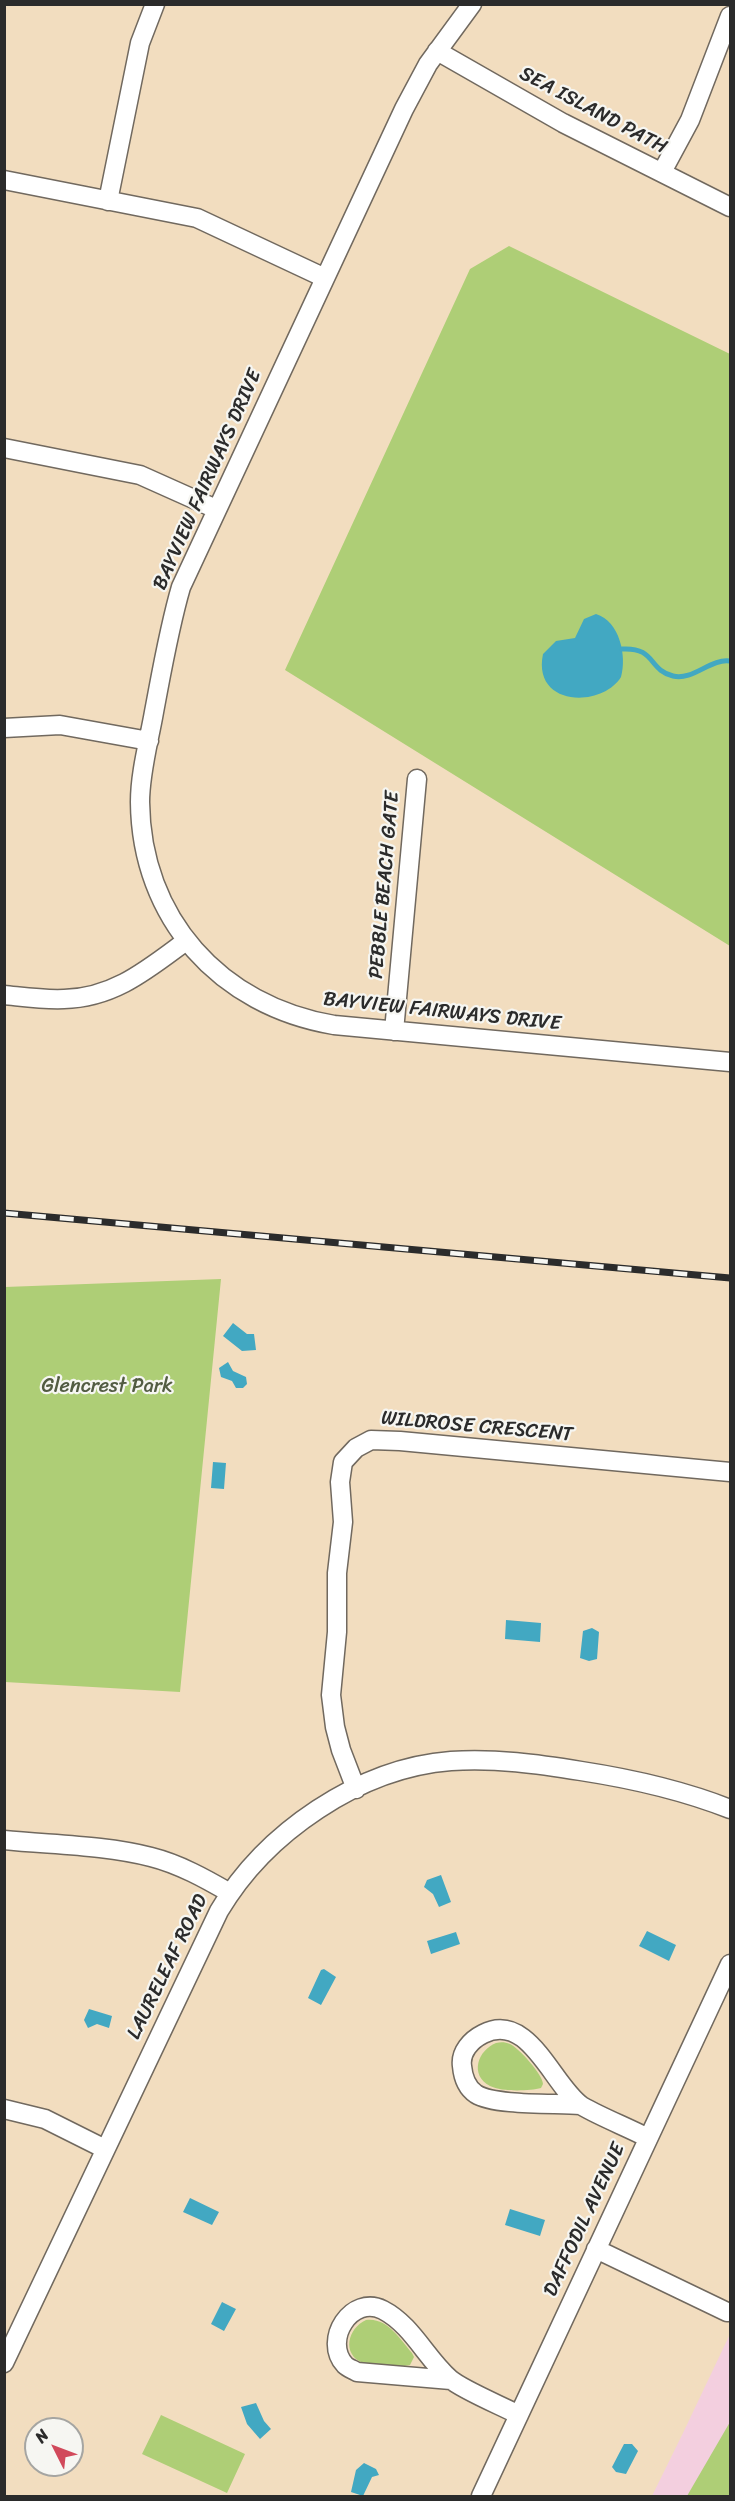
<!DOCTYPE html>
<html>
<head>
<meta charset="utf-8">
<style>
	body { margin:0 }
	#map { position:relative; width:735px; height:2501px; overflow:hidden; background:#f2ddbf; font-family:Sriracha,sans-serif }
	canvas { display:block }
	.frame { position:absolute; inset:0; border:6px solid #2b2b2b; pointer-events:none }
	.north { position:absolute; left:24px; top:2417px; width:60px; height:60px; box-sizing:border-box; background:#f6f6f2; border:2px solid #a5a5a2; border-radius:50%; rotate:312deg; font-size:16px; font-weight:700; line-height:24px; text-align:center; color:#2b2b2b }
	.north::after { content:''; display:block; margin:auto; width:21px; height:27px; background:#d1495b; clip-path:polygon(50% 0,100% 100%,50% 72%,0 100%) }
</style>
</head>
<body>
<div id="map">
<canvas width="735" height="2501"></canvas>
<div class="frame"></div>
<div class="north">N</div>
</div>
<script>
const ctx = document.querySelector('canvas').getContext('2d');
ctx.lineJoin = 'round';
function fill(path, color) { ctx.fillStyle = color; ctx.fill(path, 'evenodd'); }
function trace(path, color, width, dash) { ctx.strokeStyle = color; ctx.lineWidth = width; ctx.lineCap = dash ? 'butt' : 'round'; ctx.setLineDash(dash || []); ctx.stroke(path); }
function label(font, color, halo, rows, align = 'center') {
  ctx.font = font + ' Sriracha,sans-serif'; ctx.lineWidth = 4.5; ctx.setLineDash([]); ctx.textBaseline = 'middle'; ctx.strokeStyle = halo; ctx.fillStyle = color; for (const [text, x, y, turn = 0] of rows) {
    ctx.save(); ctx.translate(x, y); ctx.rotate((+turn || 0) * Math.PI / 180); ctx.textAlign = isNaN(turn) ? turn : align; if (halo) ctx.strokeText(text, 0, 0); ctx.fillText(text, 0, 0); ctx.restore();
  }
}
const built = new Path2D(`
	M730,2334v162h-78l31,-63z`);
const green = new Path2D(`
	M509,246l221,108v592l-445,-276 185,-401z
	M221,1279l-41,413 -175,-10v-395z
	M496,2043c5,-1 9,-1 14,1 9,4 33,31 33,40l-2,4c-12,3 -39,4 -51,-2 -21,-11 -12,-36 6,-43z
	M366,2320c21,-3 34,19 46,33l2,4 -4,8c-12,2 -35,3 -47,-2 -22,-9 -15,-35 3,-43z
	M161,2415l84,39 -18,39 -85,-39z
	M730,2422v74h-43z`);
const water = new Path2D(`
	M596,614c24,7 31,43 25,63 -19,31 -89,30 -78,-23l13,-13 19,-3 9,-19z
	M233,1323l14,11h7l2,16 -14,1 -19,-15z
	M228,1362l5,9 13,6 1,7 -4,4h-7l-4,-7 -11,-4 -2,-9z
	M213,1462l13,1 -2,26 -13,-1z
	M506,1620l35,3 -1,19 -35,-3z
	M592,1628l7,4 -2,27 -8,2 -9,-3 3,-27z
	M441,1875l10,27 -12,5 -6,-13 -9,-7 3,-7z
	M647,1931l29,14 -7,16 -30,-15z
	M456,1932l4,12 -29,10 -4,-13z
	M324,1969l12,8 -15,28 -13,-7 13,-28z
	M89,2009l23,7 -3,12 -12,-4 -9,4 -4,-8z
	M190,2198l29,14 -7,13 -29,-13z
	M510,2209l35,11 -5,16 -35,-11z
	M222,2302l14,7 -12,22 -13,-7z
	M256,2403l8,18 7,8 -11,10 -13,-15 -6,-17z
	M624,2444h8l6,7 -12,23 -10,-2 -4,-5z
	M364,2463l12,6 3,6 -7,2 -9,19 -12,-4 5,-22z`);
const stream = new Path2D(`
	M622,649c34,-2 26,21 51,27 20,5 38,-18 57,-15`);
const street = new Path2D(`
	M472,4l-44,60 -24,45 -223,478c-12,41 -19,83 -27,125 -5,29 -14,60 -14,90 1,116 80,204 194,223l396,37
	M437,51l126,72 167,84
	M662,172l28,-52 40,-104
	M4,180l193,38 128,60
	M108,201l32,-158 15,-39
	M4,448l136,27 76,34
	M4,728l56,-3 89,16
	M4,995c20,2 40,5 60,4 50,-1 84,-30 122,-58
	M394,1031l23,-252
	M356,1789l-15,-39 -6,-23 -4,-32 6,-63v-59l6,-51 -3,-40 3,-20 13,-14 15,-8 29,1 330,31
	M4,1840c49,5 100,5 147,17 28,7 55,22 79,36
	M580,2105c-24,-2 -85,1 -104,-11 -9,-6 -13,-17 -14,-28 -2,-14 9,-26 21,-32 46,-24 70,53 99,72 21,12 45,21 66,32
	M4,2109l41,10 60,30
	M596,2249l131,63
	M4,2363l215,-452c46,-78 140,-143 232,-150 44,-3 87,3 130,10 52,8 101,19 149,38
	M451,2380l-94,-8c-3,-2 -9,-4 -12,-7 -23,-25 7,-71 38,-55 29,15 43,48 67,69 13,11 52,27 69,36
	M481,2496l249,-532`);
const rail = new Path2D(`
	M4,1213l726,65`);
const streetNames = [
	["SEA ISLAND PATH",593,111,28],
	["BAYVIEW FAIRWAYS DRIVE",208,480,-66],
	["PEBBLE BEACH GATE",385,885,-85],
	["BAYVIEW FAIRWAYS DRIVE",442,1012,6],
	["WILDROSE CRESCENT",477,1427,5],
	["LAURELEAF ROAD",168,1967,-64],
	["DAFFODIL AVENUE",585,2220,-65]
];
const parkNames = [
	["Glencrest Park",107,1387]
];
fill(built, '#f3cfdf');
fill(green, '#aece76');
fill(water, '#42a8c2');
trace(stream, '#42a8c2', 5);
trace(street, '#71695f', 21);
trace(street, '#fff', 18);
trace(rail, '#2b2b2b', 7);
trace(rail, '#f6f6f2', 4.5, [14]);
label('20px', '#2b2b2b', '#f6f6f2', streetNames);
label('20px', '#525c42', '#f6f6f2', parkNames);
</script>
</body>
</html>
